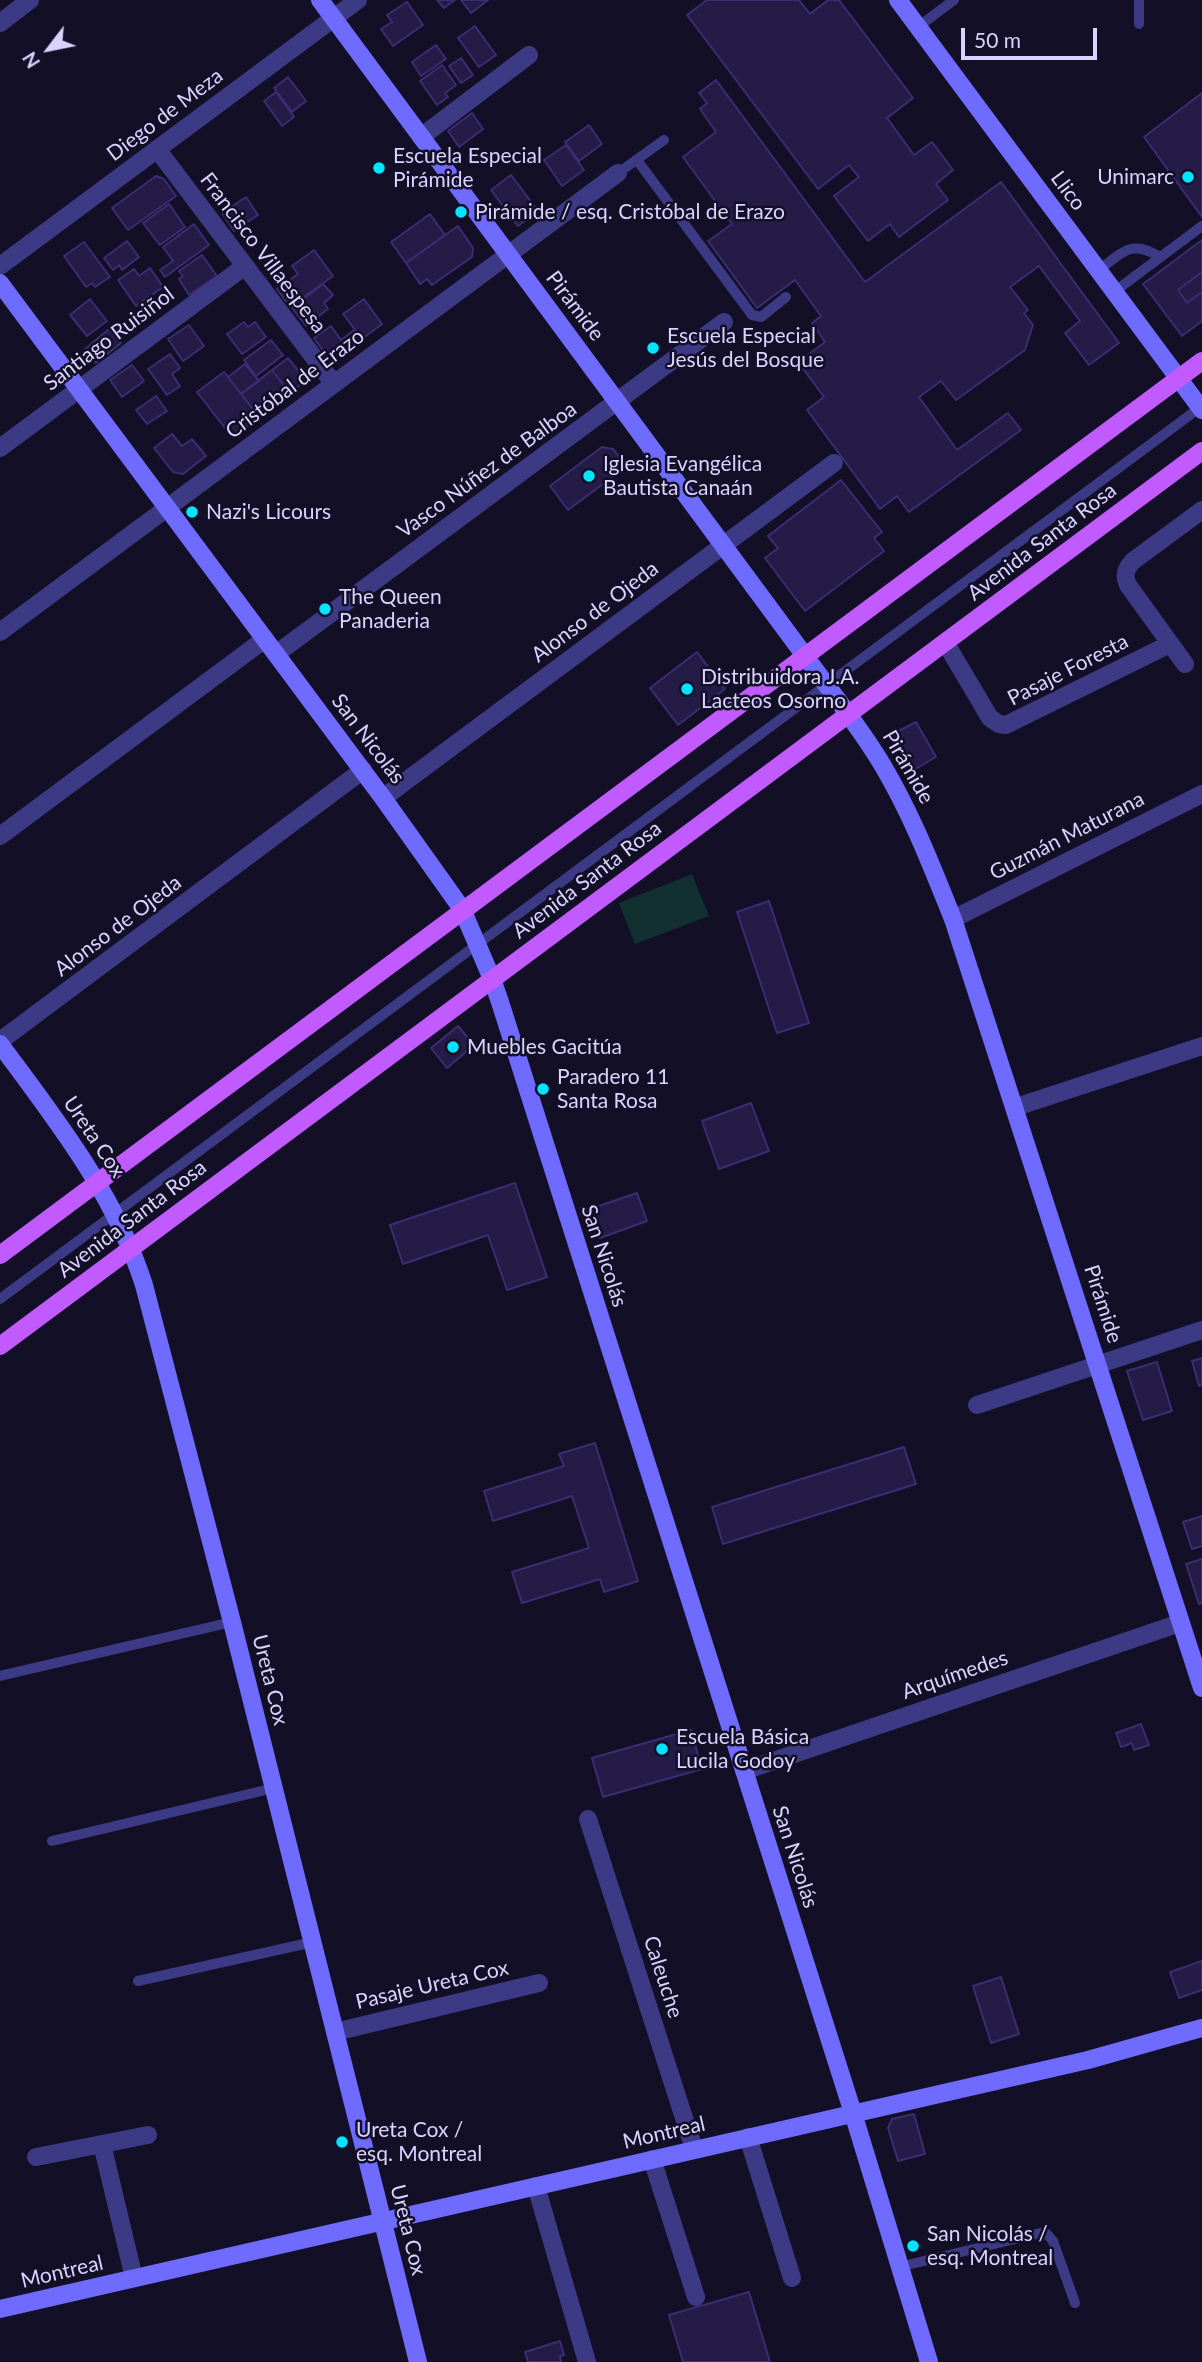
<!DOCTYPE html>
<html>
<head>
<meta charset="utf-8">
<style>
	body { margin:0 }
	#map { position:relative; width:1202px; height:2362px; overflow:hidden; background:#130f26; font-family:Lato,sans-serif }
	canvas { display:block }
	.north { position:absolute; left:14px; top:14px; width:70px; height:70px; -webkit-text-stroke:5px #130f26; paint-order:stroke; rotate:238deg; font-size:19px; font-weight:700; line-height:28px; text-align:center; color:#d9d4ff }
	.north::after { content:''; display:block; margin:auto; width:24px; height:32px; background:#d9d4ff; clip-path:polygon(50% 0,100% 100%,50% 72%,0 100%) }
	.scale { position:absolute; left:961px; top:28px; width:136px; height:32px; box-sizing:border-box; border:4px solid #d9d4ff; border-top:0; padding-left:9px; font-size:21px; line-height:24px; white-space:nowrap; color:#d9d4ff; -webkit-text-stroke:5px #130f26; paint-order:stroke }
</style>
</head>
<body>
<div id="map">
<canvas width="1202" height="2362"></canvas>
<div class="north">N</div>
<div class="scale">50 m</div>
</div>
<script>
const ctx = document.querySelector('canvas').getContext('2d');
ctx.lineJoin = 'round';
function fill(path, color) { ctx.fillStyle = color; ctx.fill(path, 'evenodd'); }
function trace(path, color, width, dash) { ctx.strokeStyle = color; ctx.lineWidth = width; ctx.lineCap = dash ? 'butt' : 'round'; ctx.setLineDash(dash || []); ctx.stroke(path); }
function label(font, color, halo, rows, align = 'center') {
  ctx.font = font + ' Lato,sans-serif'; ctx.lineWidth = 5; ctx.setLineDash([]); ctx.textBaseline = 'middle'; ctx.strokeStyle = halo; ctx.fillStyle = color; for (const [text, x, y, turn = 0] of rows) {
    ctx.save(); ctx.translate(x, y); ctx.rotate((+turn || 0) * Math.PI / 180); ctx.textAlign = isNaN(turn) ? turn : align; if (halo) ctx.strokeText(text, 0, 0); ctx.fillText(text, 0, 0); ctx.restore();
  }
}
const green = new Path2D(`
	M692,874l17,42 -74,28 -16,-41z`);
const building = new Path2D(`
	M437,0h18l-11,8z
	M461,0h27l-17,13z
	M707,0h92l11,14 18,-14h11l74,98 -26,20 27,37 18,-13 21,28 -17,14 12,16 -49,37 -9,-13 -22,17 -34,-45 25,-19 -10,-12 -31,24 -131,-174z
	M407,2l16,23 -30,21 -12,-17 11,-7 -5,-7z
	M475,26l21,29 -17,12 -21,-29z
	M436,45l10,14 -25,17 -9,-14z
	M461,58l12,17 -12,8 -12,-17z
	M442,65l14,20 -11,8 3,4 -11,8 -17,-24z
	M288,77l18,24 -14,11 -18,-24z
	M716,80l149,202 136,-100 118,161 -30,22 -24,-32 15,-12 -41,-55 -29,21 18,23 -4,3 9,12 -8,25 -69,50 -15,-19 -22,16 38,53 51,-37 13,17 -112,82 -12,-16 -17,13 -73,-99 17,-13 -26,-35 27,-20 -13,-19 9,-7 -26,-36 -38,28 -49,-67 24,-17 -49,-67 33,-25 -16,-23 7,-6 -8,-10z
	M276,92l18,25 -12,9 -18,-25z
	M1202,93v124l-58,-80z
	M472,113l11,16 -24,18 -11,-16z
	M589,125l13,19 -23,17 -14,-19z
	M566,145l18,25 -22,16 -18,-26z
	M511,175l27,36 -20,15 -27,-36z
	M156,176l8,3 12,17 -48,34 -16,-22z
	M246,197l12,18 -24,16 -12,-18z
	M169,204l16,23 -25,18 -17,-22z
	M430,214l15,21 -39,28 -15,-21z
	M194,224l15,21 -44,32 -5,-7 13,-9 -10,-14z
	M458,226l15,22 -1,9 -40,28 -5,-6 -7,5 -14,-21z
	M1202,240v32l-24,18 9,13 15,-11v29l-20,15 -39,-52z
	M127,241l12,16 -17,13 -3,-5 -6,5 -9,-12z
	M84,242l26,35 -15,10 -3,-4 -6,4 -22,-31z
	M314,250l19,26 -43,31 -13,-18 21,-15 -6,-8z
	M202,255l15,21 -28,19 -10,-16 4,-3 -4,-5z
	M150,268l13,19 -27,19 -18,-26 16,-11 5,7z
	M1202,272v20l-15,11 -9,-13z
	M323,284l10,11 -9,8 4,6 -22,17 -14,-18z
	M90,299l17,22 -20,15 -17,-21z
	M364,299l18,25 -20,15 -19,-25z
	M244,322l4,5 7,-5 11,15 -24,17 -15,-20z
	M189,325l15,21 -21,15 -15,-22z
	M331,326l10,14 13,-10 7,10 -25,18h-8l-14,-20z
	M109,329l12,14 -25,20 -11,-14z
	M271,340l12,15 -27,21 -12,-16z
	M170,354l10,14 -8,6 8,12 -13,9 -19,-26z
	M288,358l13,16 3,-3 5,7 -19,15 -18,-23z
	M245,364l14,17 -18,13 -13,-17z
	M132,365l12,16 -22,16 -12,-17z
	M272,370l18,23 -31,24 -18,-23z
	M224,372l35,45 -27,20 -35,-45z
	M156,396l11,15 -20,13 -11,-14z
	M172,434l10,12 10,-7 14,17 -23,18 -10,-2 -19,-24z
	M602,447l11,2 14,17 -59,44 -18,-24z
	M841,480l41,52 -8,6 10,13 -79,60 -40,-53 13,-10 -10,-12z
	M697,652l28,37 -47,36 -28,-37z
	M916,722l20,35 -24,14 -21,-36z
	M769,901l40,122 -32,10 -40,-121z
	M458,1026l16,19 -27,23 -16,-20z
	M751,1103l18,48 -50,18 -17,-48z
	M515,1183l32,94 -40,13 -19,-55 -85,29 -13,-39z
	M637,1193l10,28 -47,17 -10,-29z
	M1202,1358v27l-3,1 -7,-25z
	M1157,1362l15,49 -29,9 -16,-49z
	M595,1443l43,138 -34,11 -4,-13 -78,24 -10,-31 77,-24 -17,-52 -79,25 -9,-30 80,-25 -5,-12z
	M904,1447l12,37 -193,60 -11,-37z
	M1202,1516v30l-10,3 -9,-27z
	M1202,1559v44l-3,1 -13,-40z
	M1141,1724l8,21 -15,5 -2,-7 -11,4 -5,-14z
	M691,1730l11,39 -99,28 -11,-39z
	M1202,1961v29l-23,8 -9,-26z
	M1001,1977l18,57 -28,9 -18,-57z
	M914,2114l11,40 -27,7 -10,-33 4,-9z
	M749,2292l21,70h-87l-14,-47z
	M560,2341l4,14 -4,1 1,6h-33l-3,-10z`);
const lane = new Path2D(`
	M1139,24v-24
	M918,27l36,-27
	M637,160l115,155 9,2 25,-20
	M618,173l46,-33
	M1099,270c24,-18 32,-31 61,-13
	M1114,292l88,-66
	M0,1299l1202,-893
	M0,1676l232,-54
	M52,1841l222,-53
	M138,1981l175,-39
	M899,2267l141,-34 7,1 6,7 22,62`);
const street = new Path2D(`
	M0,23l30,-23
	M421,137l108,-82
	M157,149l177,235
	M0,266l358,-266
	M0,448l245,-182
	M0,632l618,-459
	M945,642l45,76 9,6 7,1 164,-81
	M276,654l448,-332
	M1185,664l-57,-79c-5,-10 -2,-17 5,-24l69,-51
	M383,798l451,-335
	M0,836l265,-197
	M953,919l249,-125
	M0,1041l363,-271
	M1016,1107l186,-61
	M977,1405l225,-75
	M744,1771l436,-148
	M588,1819l106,330
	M335,2032l204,-49
	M748,2137l44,141
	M102,2144l32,134
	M36,2157l112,-22
	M652,2159l44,138
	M536,2186l51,176`);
const secondary = new Path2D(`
	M320,0l485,656c26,36 55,71 78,110 29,49 49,101 70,153l249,769
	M898,0l304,410
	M0,283l383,515 79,111 30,70 8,23 353,1111 76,249
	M0,1044c56,76 115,150 144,241l88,337 186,740
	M0,2309l1088,-249 114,-32`);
const primary = new Path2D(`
	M0,1255l1202,-894
	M0,1346l1202,-895`);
const markers = [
	[379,168,7,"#00e5ff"],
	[1188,177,7,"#00e5ff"],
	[461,212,7,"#00e5ff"],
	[653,348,7,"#00e5ff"],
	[589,476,7,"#00e5ff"],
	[192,512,7,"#00e5ff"],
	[325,609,7,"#00e5ff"],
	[687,689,7,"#00e5ff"],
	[453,1047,7,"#00e5ff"],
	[543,1089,7,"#00e5ff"],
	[662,1749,7,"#00e5ff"],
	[342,2142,7,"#00e5ff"],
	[913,2246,7,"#00e5ff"]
];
const streetNames = [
	["Diego de Meza",165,115,-37],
	["Llico",1068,191,53],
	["Francisco Villaespesa",263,253,53],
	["Pirámide",575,306,53],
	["Santiago Ruisiñol",109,339,-37],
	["Cristóbal de Erazo",295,384,-37],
	["Vasco Núñez de Balboa",487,470,-36],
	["Avenida Santa Rosa",1042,542,-37],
	["Alonso de Ojeda",595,612,-37],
	["Pasaje Foresta",1068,670,-27],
	["San Nicolás",368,739,53],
	["Pirámide",908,767,60],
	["Guzmán Maturana",1067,836,-27],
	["Avenida Santa Rosa",587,880,-37],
	["Alonso de Ojeda",118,926,-37],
	["Ureta Cox",94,1137,56],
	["Avenida Santa Rosa",132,1219,-37],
	["San Nicolás",604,1256,72],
	["Pirámide",1103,1304,72],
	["Arquímedes",955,1675,-19],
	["Ureta Cox",270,1680,76],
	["San Nicolás",795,1857,72],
	["Caleuche",663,1977,72],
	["Pasaje Ureta Cox",432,1985,-13],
	["Montreal",664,2133,-13],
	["Ureta Cox",408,2230,76],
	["Montreal",62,2272,-13]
];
const poiNames = [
	["Escuela Especial",393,156],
	["Pirámide",393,180],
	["Unimarc",1174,177,"right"],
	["Pirámide / esq. Cristóbal de Erazo",475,212],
	["Escuela Especial",667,336],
	["Jesús del Bosque",667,360],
	["Iglesia Evangélica",603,464],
	["Bautista Canaán",603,488],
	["Nazi's Licours",206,512],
	["The Queen",339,597],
	["Panaderia",339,621],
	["Distribuidora J.A.",701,677],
	["Lacteos Osorno",701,701],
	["Muebles Gacitúa",467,1047],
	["Paradero 11",557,1077],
	["Santa Rosa",557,1101],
	["Escuela Básica",676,1737],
	["Lucila Godoy",676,1761],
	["Ureta Cox /",356,2130],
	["esq. Montreal",356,2154],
	["San Nicolás /",927,2234],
	["esq. Montreal",927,2258]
];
fill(green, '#12302f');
fill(building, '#241b47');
trace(building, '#3b2d73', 2);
trace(lane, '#3d3a85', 10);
trace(street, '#3d3a85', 18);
trace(secondary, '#6f6bff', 18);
trace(primary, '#c25bff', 18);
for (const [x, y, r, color] of markers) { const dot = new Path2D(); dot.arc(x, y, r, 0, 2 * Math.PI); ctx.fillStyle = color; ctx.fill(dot); trace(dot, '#130f26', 2.5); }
label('21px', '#d9d4ff', '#130f26', streetNames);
label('21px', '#d9d4ff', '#130f26', poiNames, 'left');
</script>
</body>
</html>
